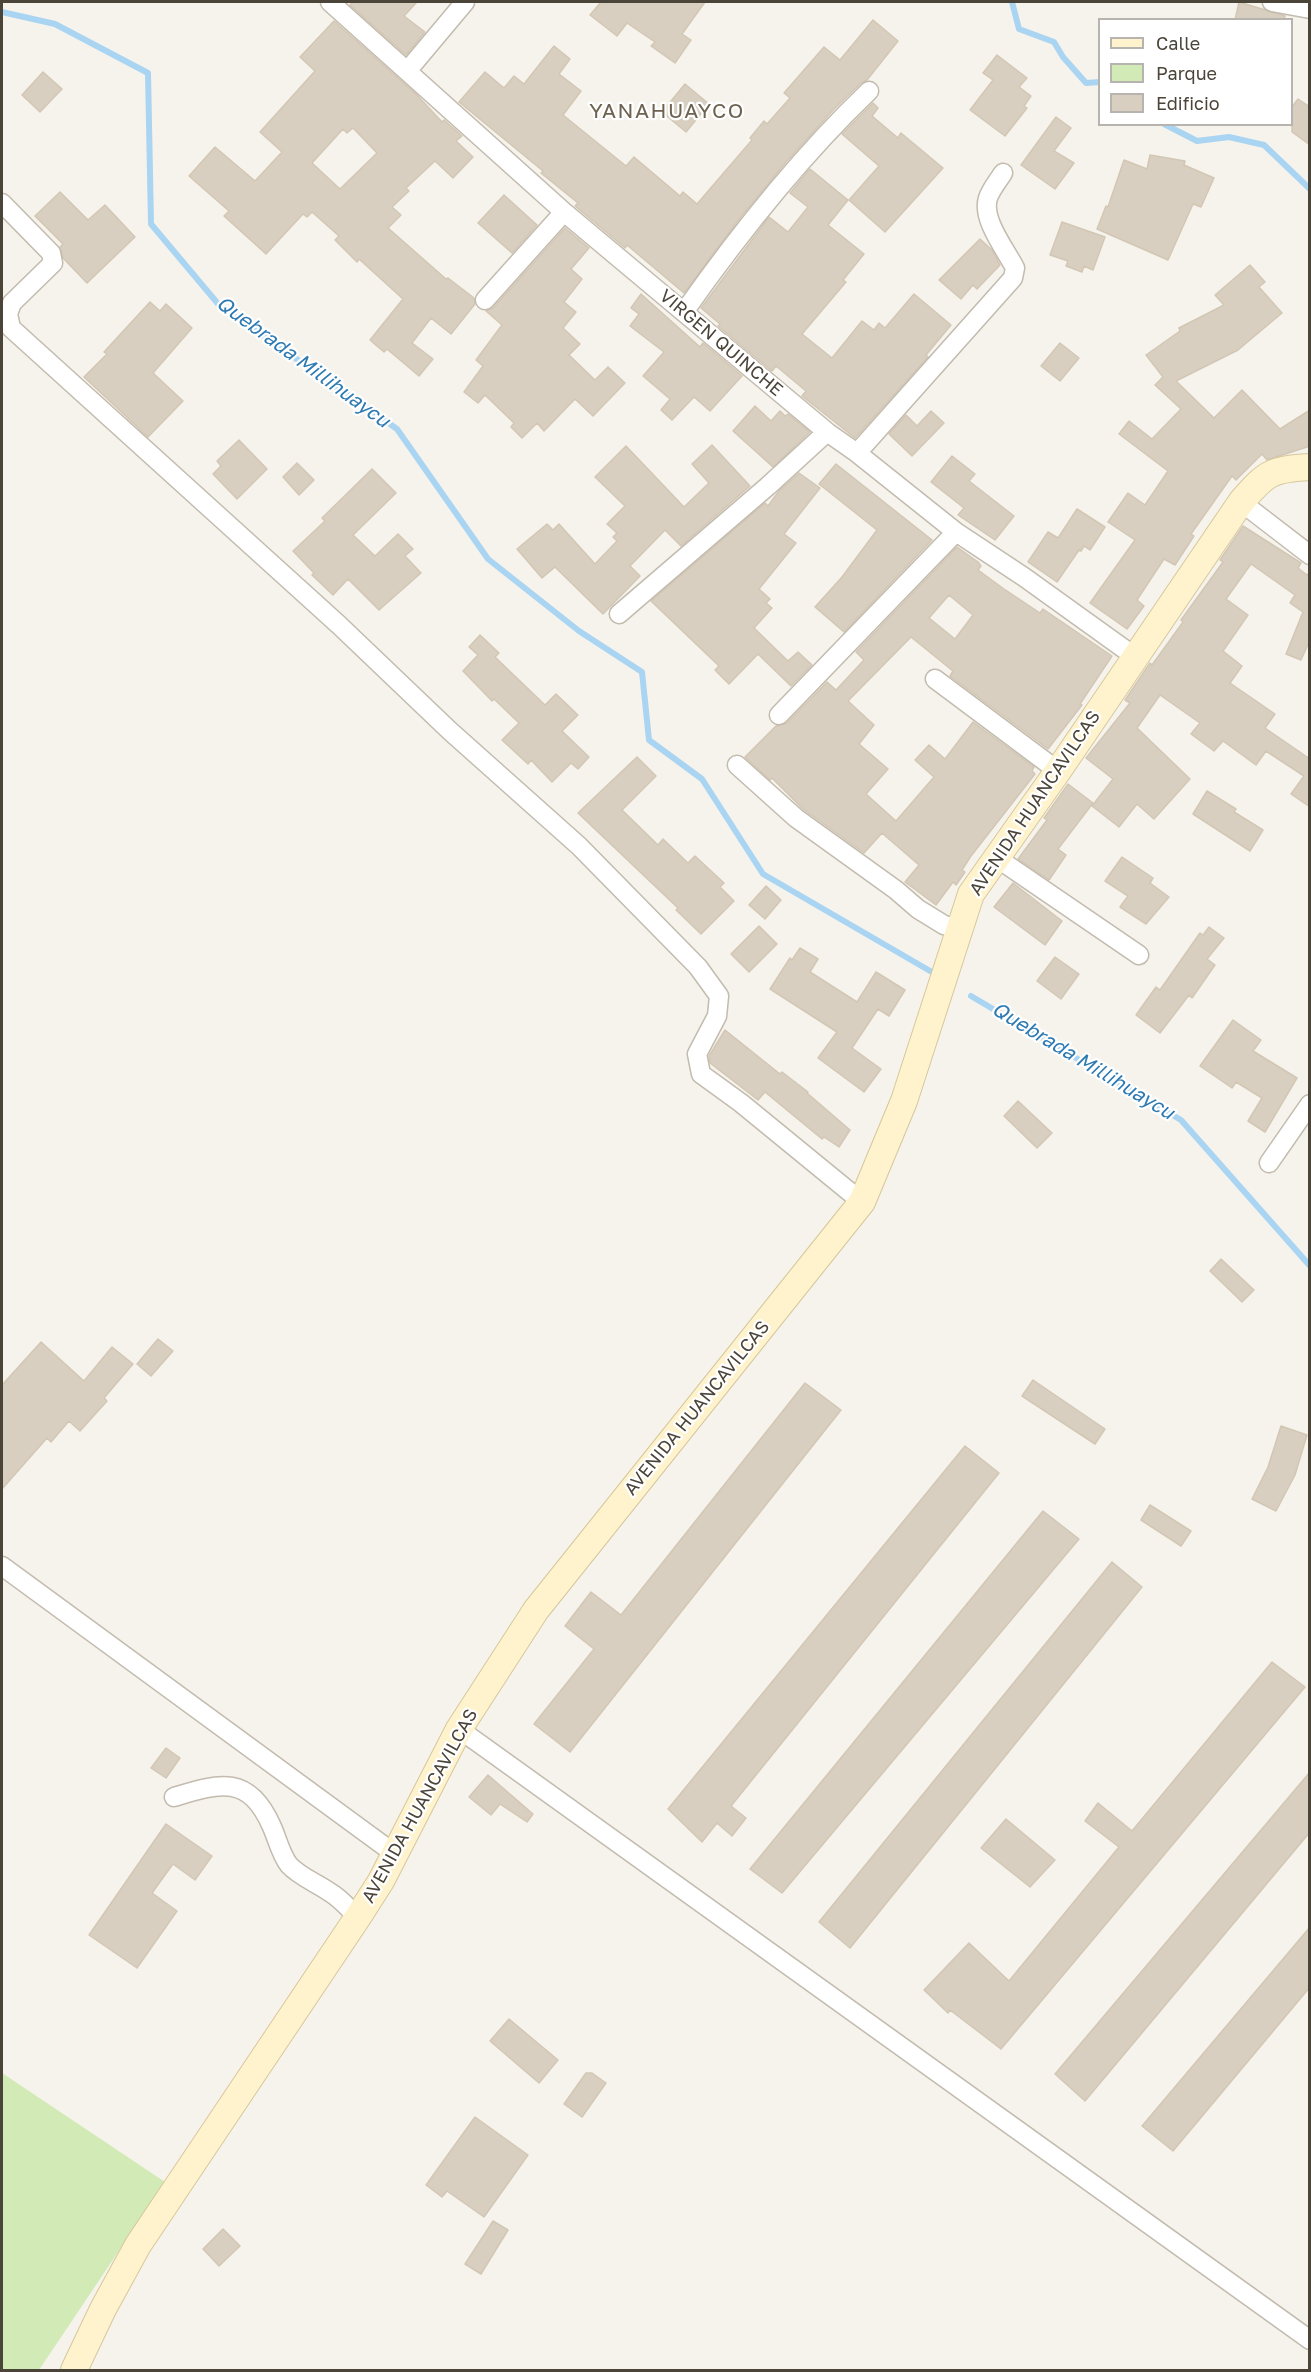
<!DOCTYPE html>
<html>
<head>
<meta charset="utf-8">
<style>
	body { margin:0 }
	#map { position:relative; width:1311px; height:2372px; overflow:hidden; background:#f6f3ec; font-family:"Golos Text",sans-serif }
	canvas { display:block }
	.frame { position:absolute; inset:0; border:3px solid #4b4439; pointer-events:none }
	.legend { position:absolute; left:1098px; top:18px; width:195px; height:108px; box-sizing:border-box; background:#fff; border:2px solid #b7b4b0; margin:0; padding:8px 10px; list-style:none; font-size:18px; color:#4b4439 }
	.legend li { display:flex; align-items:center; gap:12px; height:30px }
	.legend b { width:30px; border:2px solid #b7b4b0 }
</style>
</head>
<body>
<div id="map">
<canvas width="1311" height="2372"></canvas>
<div class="frame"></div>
<ul class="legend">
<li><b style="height:8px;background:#fff3cd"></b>Calle</li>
<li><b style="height:16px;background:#d2eab5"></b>Parque</li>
<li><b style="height:16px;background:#d8cfc1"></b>Edificio</li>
</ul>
</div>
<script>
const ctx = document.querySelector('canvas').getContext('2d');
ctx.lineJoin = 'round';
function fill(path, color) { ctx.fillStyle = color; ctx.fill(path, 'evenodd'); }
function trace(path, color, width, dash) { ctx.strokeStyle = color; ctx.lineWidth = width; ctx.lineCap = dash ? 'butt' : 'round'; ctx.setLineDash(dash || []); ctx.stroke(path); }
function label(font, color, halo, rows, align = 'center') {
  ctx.font = font + ' "Golos Text",sans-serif'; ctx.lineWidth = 4.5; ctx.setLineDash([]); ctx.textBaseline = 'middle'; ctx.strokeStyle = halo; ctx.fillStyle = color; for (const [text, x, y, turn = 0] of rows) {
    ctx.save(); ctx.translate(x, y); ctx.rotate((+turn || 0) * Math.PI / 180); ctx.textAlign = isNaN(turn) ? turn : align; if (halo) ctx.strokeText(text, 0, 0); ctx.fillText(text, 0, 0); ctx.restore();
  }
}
const green = new Path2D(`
	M2,2073l163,109 -126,188h-37z`);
const stream = new Path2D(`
	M1012,2l7,27 35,13 9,15 23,26 14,-1
	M2,12l53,12 93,49 3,151 68,81 178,124 91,130 91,72 63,41 7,68 53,39 61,95 174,101
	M1164,124l33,17 32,-4 35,8 46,44
	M971,996l210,124 129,146`);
const building = new Path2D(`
	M353,2h64l-13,14 21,16 -19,23 -56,-50z
	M601,2h104l-23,32 9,6 -16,23 -24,-17 4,-4 -28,-19 -10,13 -27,-21z
	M1239,2l46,14 -1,4h-49z
	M873,20l25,21 -31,39 -6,3 -26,25 -49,54 -46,56 -56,75 -57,-48 -2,3 -50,-42 3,-3 -37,-30 2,-2 -84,-69 26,-30 19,16 10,-12 10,8 30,-38 16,13 -11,15 22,17 -18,24 63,51 8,-9 46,39 3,-4 14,12 55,-64 -2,-2 14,-17 3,3 23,-26 -6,-5 40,-46 16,13z
	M334,21l82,73 26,28 2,-2 18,16 -6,5 17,16 -20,21 -18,-17 -29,27 3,3 -17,16 9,8 -13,13 58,51 2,-1 26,20 1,6 -24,30 -20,-16 -19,25 21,16 -14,17 -32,-27 -3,3 -14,-12 33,-41 -44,-40 -2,3 -22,-22 4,-4 -27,-24 -5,5 -4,-3 -37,40 -42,-38 5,-5 -40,-35 26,-29 40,34 27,-29 -22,-20 55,-61 -15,-14zM353,128l24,25 -37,36 -28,-26 31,-34 4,4z
	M997,55l30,23 -8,9 12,9 -7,10 3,2 -22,28 -35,-26 23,-30 -10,-7z
	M43,72l19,17 -22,23 -18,-17z
	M685,84l24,20 -23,28 -24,-20z
	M1298,99l12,8v38l-18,-13v-25z
	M873,103l5,5 -6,8 26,22 3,-5 42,35 -58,64 -36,-32 30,-34 -37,-32z
	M1056,117l15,11 -17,23 20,12 -19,26 -34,-24z
	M1150,155l35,6 -1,4 30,13 -13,29 -8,-3 -25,56 -71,-31 9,-23 2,1 16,-47 23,9z
	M810,169l38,31 -20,25 36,29 -21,26 3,2 -44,52 30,24 30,-37 12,9 5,-7 6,5 29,-34 37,31 -25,30 2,2 -73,81 -53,-42 4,-5 -30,-25 -4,5 -54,-45 2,-2 -19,-16 68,-91 19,15 20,-25 -18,-14z
	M60,192l28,28 17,-15 30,32 -48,46 -24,-25 -3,-11 3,-3 -28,-28z
	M504,195l33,30 -25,28 -34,-30z
	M1062,222l43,15 -12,33 -9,-4 -2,6 -16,-6 2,-5 -18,-6z
	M565,228l24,20 -18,21 11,10 -18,23 12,10 -13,16 17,16 -11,11 26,25 13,-13 17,16 -32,33 -18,-17 -31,32 -7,-8 -15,15 -11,-11 3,-4 -29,-28 -7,8 -14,-11 19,-26 -7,-6 26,-35 -16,-14 7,-3z
	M980,239l12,11 8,15 -23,24 -4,-4 -12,14 -22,-19z
	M1250,265l15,17 -6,5 23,26 -44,37 -62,31 38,37 28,-28 38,39 30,-19v36l-43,14 -5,-6 -26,26 -4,-4 -41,58 3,2 -19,29 -11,-6 -27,41 7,6 -17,23 -37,-26 45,-63 -27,-18 20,-29 17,12 23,-34 -49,-37 10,-13 23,18 29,-30 -26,-24 8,-8 -17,-22 34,-24 -1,-3 45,-23 -9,-10z
	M641,294l59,53 3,-4 39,33 -32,35 -16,-14 -22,23 -11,-10 9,-11 -27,-23 21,-24 -34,-26 9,-12 -8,-6z
	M150,302l10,9 6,-7 26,24 -39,45 30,28 -35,36 -64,-60 23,-23 -3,-2z
	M1060,343l19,15 -19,23 -19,-15z
	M755,406l16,15 9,-10 5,5 3,-2 22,18 -37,35 -40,-36z
	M931,411l13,12 -32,33 -23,-22 17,-19 11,11z
	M239,440l28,29 -30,30 -24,-25 8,-8 -4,-5z
	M712,445l38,41 -69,60 -16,-16 -35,36 10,10 -37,38 -48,-47 -13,11 -25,-29 30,-25 6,6 6,-6 36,40 22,-23 -4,-4 4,-4 -10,-9 18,-18 -30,-29 31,-31 58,61 25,-24 -17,-19z
	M952,456l23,18 -6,7 45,35 -19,24 -37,-25 6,-7 -33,-26z
	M297,463l17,17 -15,15 -16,-18z
	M836,464l96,76 -88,92 -29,-25 27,-30 35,-47 -58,-46z
	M372,469l24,24 -43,42 22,21 23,-22 15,15 -8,7 16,17 -42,37 -31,-31 -15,16 -21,-20 2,-2 -21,-22 32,-30 -3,-3z
	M799,473l21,15 -36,46 12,9 -37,46 11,10 -4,4 6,5 -18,20 34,33 10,-9 14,13 -21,21 -33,-32 -29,30 -14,-14 4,-4 -68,-65 114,-98 3,3 11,-15z
	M1077,509l28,18 -15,23 -6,-4 -3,5 -2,-1 -22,32 -29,-20 20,-30 10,6z
	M1243,526l58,37 -3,5 9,7 3,-3v68l-9,20 -15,-6 17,-42 -13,-9 5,-8 -44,-31 -25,35 22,16 -25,36 19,15 -12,17 45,31 -10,14 45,31v48l-19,-13 13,-18 -38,-25 -10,14 -33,-24 -9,10 -23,-17 9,-11 -40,-28 -23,33 53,51 -36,40 -17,-15 -18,23 -27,-21 21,-27 -27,-21 44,-55 -5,-3 25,-37 2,2 31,-43 -2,-2 42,-58 -3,-2z
	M957,547l21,15 3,4 -3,4 26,19 36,24 3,-4 69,47 -32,48 2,1 -34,44 -98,-73 3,-5 -42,-34 -63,64 26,24 -15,19 29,25 -22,25 30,27 38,-44 -19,-17 14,-15 16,14 28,-37 61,45 -2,4 3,3 -64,82 -9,14 3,2 -9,13 -3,-3 -17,23 -31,-23 14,-17 -37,-32 -18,20 -61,-44 -31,-31 -2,2 -25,-23 31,-31 11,-3 40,-41 9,8 28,-30 -8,-8zM949,595l24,20 -18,24 -26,-21z
	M480,635l19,18 -4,4 50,48 11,-11 22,21 -16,16 27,26 -11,12 -7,-6 -19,19 -21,-22 -3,4 -26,-24 17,-17 -25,-24 -2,2 -29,-30 15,-16 -9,-8z
	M637,757l19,19 -34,34 36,35 5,-6 25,24 7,-7 29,27 -4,4 14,14 -33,33 -25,-24 2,-2 -100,-95z
	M1068,784l25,19 -35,46 8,6 -17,25 -31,-21 29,-39 -3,-2z
	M1207,791l29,18 -2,3 29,18 -13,21 -57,-37z
	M1122,857l31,21 -3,5 19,14 -23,27 -26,-17 8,-11 -23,-15z
	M1013,883l49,38 -17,24 -51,-38z
	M766,886l15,14 -16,19 -16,-14z
	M759,926l18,18 -28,28 -18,-18z
	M1209,927l15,11 -17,21 8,6 -23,33 -3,-3 -29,38 -24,-18 20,-28 4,3 40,-57 3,2z
	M800,948l18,11 -8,13 47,30 19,-30 29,18 -16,26 -11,-7 -26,39 29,21 -17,23 -46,-34 19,-26 -67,-43 20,-31 2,2z
	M1055,957l24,17 -18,25 -24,-18z
	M1233,1020l28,20 -8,11 44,27 -32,54 -17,-11 14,-23 -26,-16 -4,6 -32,-22z
	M725,1030l55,44 2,-2 26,20 -1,1 43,37 -11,17 -15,-10 -2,2 -57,-47 -7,8 -48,-37 -1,-7z
	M1018,1101l34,32 -15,15 -33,-32z
	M1221,1259l33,31 -12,12 -32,-31z
	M158,1339l15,12 -22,25 -14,-12z
	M41,1342l43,39 28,-34 21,17 -29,34 3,3 -27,30 -11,-10 -18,21 -4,-4 -45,51v-104z
	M1033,1380l72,49 -10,15 -73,-48z
	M805,1383l36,27 -271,342 -36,-28 60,-75 -29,-23 26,-34 30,23z
	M1281,1426l26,9 -12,40 -19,36 -24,-12 16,-32z
	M965,1446l34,27 -268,333 15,12 -14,18 -15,-13 -15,19 -34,-33z
	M1150,1505l41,26 -10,15 -40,-26z
	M1043,1511l36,28 -297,354 -32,-24z
	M1112,1562l30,25 -292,361 -31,-26z
	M1272,1662l33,25 -304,362 -51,-39 -2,3 -24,-23 45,-47 40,38 110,-134 -34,-26 13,-18 34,28z
	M166,1748l14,10 -14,20 -15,-10z
	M1310,1772v60l-225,269 -30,-27z
	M488,1775l45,39 -6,8 -27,-18 -9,11 -22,-18z
	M1006,1819l49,41 -25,27 -49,-39z
	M166,1824l46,32 -17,24 -22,-16 -21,29 25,18 -40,57 -48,-33z
	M1310,1927v60l-137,164 -31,-25z
	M509,2019l49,41 -19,23 -49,-42z
	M586,2073h6l14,10 -24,34 -18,-13z
	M475,2117l53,38 -44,62 -37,-26 -5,6 -16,-12z
	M493,2221l15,9 -27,44 -16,-10z
	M223,2229l17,17 -21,20 -16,-17z`);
const street = new Path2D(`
	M330,2l234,210 263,220 30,21 99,79 68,45 110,79
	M1272,2l38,7
	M408,70l57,-68
	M2,203l49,50 2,10 -41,40 -4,11 3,14 328,297 111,106 129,115 119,121 21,29 -2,20 -20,38 4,20 40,29 121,99
	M485,300l79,-88
	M684,312c55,-78 116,-155 185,-221
	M857,453l156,-175 2,-10c-9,-18 -34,-49 -27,-70 3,-9 10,-17 15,-25
	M1241,502l69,53
	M619,614l149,-128 59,-54
	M935,679l123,92
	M779,715l177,-183
	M737,765l59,53 100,72 22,19 26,16 15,4
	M997,858l142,97
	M1269,1163l41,-59
	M2,1566l393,288
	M459,1729l851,611
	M174,1797c46,-14 75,-23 98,30 5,11 9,28 17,38 11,12 28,18 42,28 10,6 18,16 27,24`);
const secondary = new Path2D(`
	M74,2370l29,-61 35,-64 220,-328 23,-36 78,-152 77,-119 326,-408 42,-101 67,-207 87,-123 183,-269c25,-29 30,-33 69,-35`);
const streetNames = [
	["VIRGEN QUINCHE",721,343,40],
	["AVENIDA HUANCAVILCAS",1035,803,-56],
	["AVENIDA HUANCAVILCAS",697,1408,-51],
	["AVENIDA HUANCAVILCAS",420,1806,-61]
];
const waterNames = [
	["Quebrada Millihuaycu",303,362,36],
	["Quebrada Millihuaycu",1083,1061,31]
];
const quarterNames = [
	["YANAHUAYCO",667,111]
];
fill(green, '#d2eab5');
trace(stream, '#a9d4f2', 6);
fill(building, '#d8cfc1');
trace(building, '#d3c7b4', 1.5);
trace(street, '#c2bbae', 21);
trace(secondary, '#d6c79b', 28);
trace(street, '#fff', 18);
trace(secondary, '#fff3cd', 26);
label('18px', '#4b4439', '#fff', streetNames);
label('italic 20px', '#2e7ab2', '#fff', waterNames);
ctx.letterSpacing = '1.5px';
label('21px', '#6e6250', '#fff', quarterNames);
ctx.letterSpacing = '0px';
</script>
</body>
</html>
